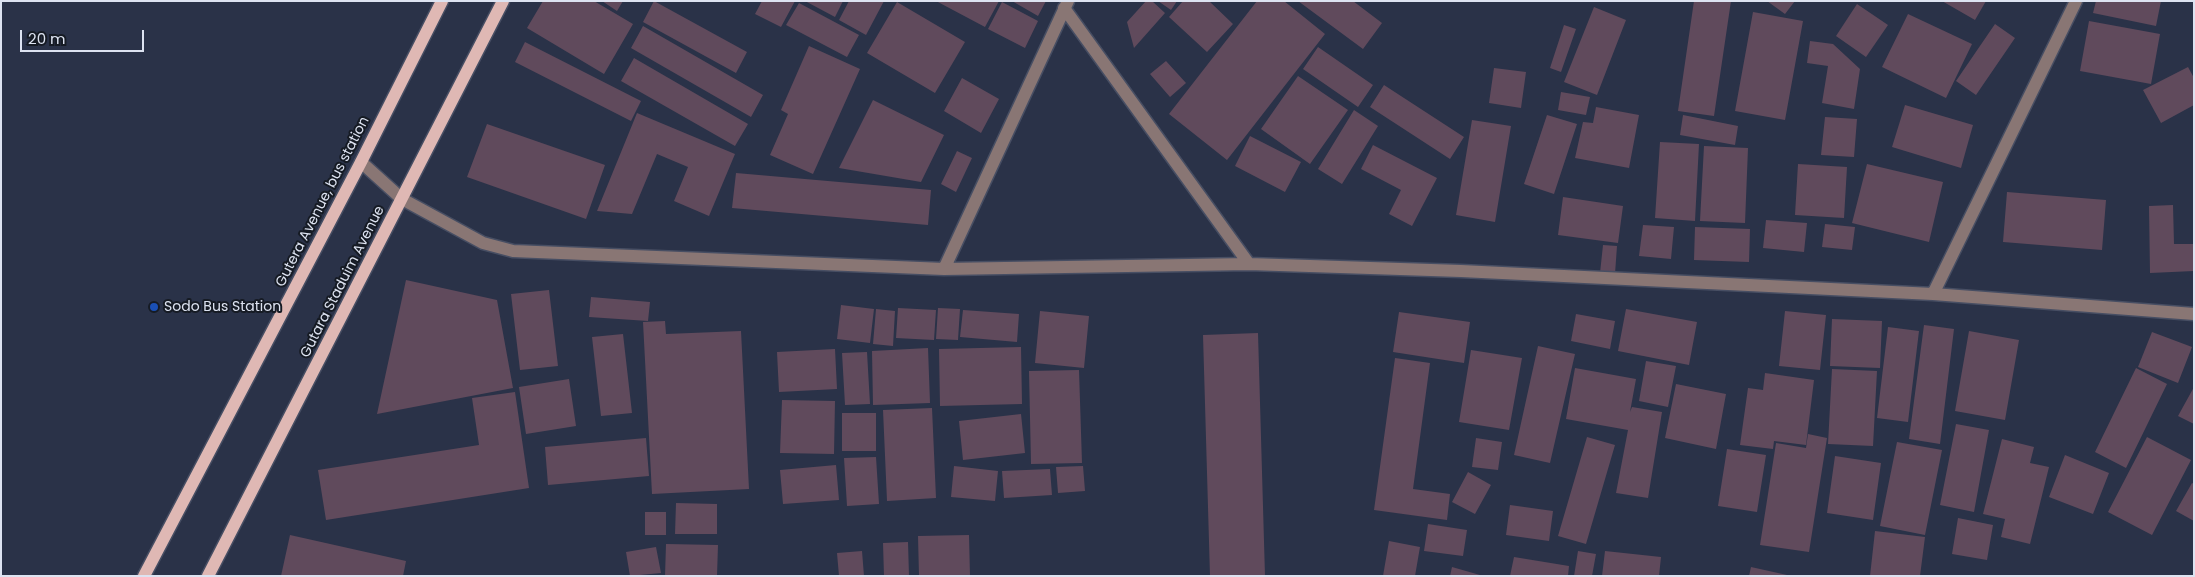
<!DOCTYPE html>
<html>
<head>
<meta charset="utf-8">
<style>
	body { margin:0 }
	#map { position:relative; width:2195px; height:577px; overflow:hidden; background:#2a3248; font-family:Poppins,sans-serif }
	canvas { display:block }
	.frame { position:absolute; inset:0; border:2px solid #dde3f1; pointer-events:none }
	.scale { position:absolute; left:20px; top:30px; width:124px; height:22px; box-sizing:border-box; border:2px solid #dde3f1; border-top:0; padding-left:6px; font-size:15px; line-height:18px; white-space:nowrap; color:#dde3f1; -webkit-text-stroke:4px #161b24; paint-order:stroke }
</style>
</head>
<body>
<div id="map">
<canvas width="2195" height="577"></canvas>
<div class="frame"></div>
<div class="scale">20 m</div>
</div>
<script>
const ctx = document.querySelector('canvas').getContext('2d');
ctx.lineJoin = 'round';
function fill(path, color) { ctx.fillStyle = color; ctx.fill(path, 'evenodd'); }
function trace(path, color, width, dash) { ctx.strokeStyle = color; ctx.lineWidth = width; ctx.lineCap = dash ? 'butt' : 'round'; ctx.setLineDash(dash || []); ctx.stroke(path); }
function label(font, color, halo, rows, align = 'center') {
  ctx.font = font + ' Poppins,sans-serif'; ctx.lineWidth = 4; ctx.setLineDash([]); ctx.textBaseline = 'middle'; ctx.strokeStyle = halo; ctx.fillStyle = color; for (const [text, x, y, turn = 0] of rows) {
    ctx.save(); ctx.translate(x, y); ctx.rotate((+turn || 0) * Math.PI / 180); ctx.textAlign = isNaN(turn) ? turn : align; if (halo) ctx.strokeText(text, 0, 0); ctx.fillText(text, 0, 0); ctx.restore();
  }
}
const building = new Path2D(`
	M543,1h51l39,23 -29,50 -77,-46z
	M602,1h21l-6,10z
	M654,1l93,51 -11,21 -93,-51z
	M762,1h33l-14,26 -26,-13z
	M805,1h38l-8,16z
	M849,1h35l-18,34 -27,-15z
	M936,1h63l-14,26z
	M1012,1h34l-8,15z
	M1146,1h6l13,12 -31,35 -7,-26z
	M1158,1h19l-6,9z
	M1183,1h26l24,23 -26,28 -38,-35z
	M1257,1h27l41,33 -98,126 -58,-46z
	M1298,1h55l29,22 -19,26z
	M1694,1h37l-17,115 -36,-5z
	M1767,1h28l-10,13z
	M1942,1h44l-11,19z
	M2096,1h65l-5,25 -63,-13z
	M897,2l68,40 -30,51 -68,-40z
	M1002,2l36,19 -13,27 -37,-19z
	M799,3l60,32 -12,22 -61,-32z
	M1857,4l31,21 -22,32 -30,-21z
	M1594,7l32,13 -29,75 -33,-13z
	M1753,12l50,9 -18,99 -50,-9z
	M1908,14l64,30 -26,54 -64,-31z
	M2089,21l71,13 -9,50 -71,-13z
	M1995,24l20,14 -39,57 -20,-14z
	M1564,25l12,4 -15,43 -11,-4z
	M643,26l120,69 -12,22 -120,-69z
	M1810,41l23,3 27,25 -6,40 -32,-6 6,-37 -21,-3z
	M525,42l116,59 -10,20 -116,-59z
	M809,46l51,23 -47,105 -43,-19 18,-41 -7,-4z
	M1318,47l55,38 -15,22 -55,-38z
	M634,58l114,66 -13,22 -114,-65z
	M1166,61l20,22 -16,14 -20,-23z
	M2188,67l6,11v27l-33,18 -18,-33z
	M1494,68l32,4 -5,36 -32,-5z
	M1298,76l50,34 -38,54 -49,-35z
	M962,78l37,21 -18,34 -37,-22z
	M1384,85l80,52 -14,22 -80,-52z
	M1561,92l29,5 -4,18 -28,-5z
	M873,100l71,35 -23,47 -82,-14z
	M1905,105l68,20 -12,43 -69,-21z
	M1596,107l43,8 -10,53 -54,-10 8,-36 10,1z
	M1354,110l24,16 -36,58 -24,-15z
	M637,113l98,41 -26,62 -35,-15 14,-34 -31,-13 -25,60 -35,-3z
	M1547,115l30,9 -23,70 -30,-10z
	M1683,115l55,11 -3,19 -55,-10z
	M1825,117l32,2 -3,38 -33,-2z
	M1472,120l39,6 -16,96 -39,-7z
	M487,124l118,41 -19,54 -119,-42z
	M1250,136l51,26 -16,30 -50,-26z
	M1660,142l39,2 -4,77 -40,-3z
	M1373,145l64,33 -25,48 -23,-12 12,-24 -40,-21z
	M1704,146l44,2 -3,75 -45,-2z
	M957,151l15,7 -16,34 -15,-8z
	M1798,164l49,3 -3,51 -49,-3z
	M1867,164l76,18 -14,60 -77,-19z
	M736,173l195,17 -3,35 -196,-17z
	M2007,192l99,8 -4,50 -99,-8z
	M1563,197l60,9 -5,37 -60,-8z
	M2173,205l1,39h20v27l-44,2 -1,-67z
	M1766,220l41,3 -3,29 -41,-4z
	M1825,224l30,3 -3,23 -30,-3z
	M1643,225l31,2 -3,32 -32,-3z
	M1695,227l55,2 -1,33 -55,-2z
	M1603,245l14,1 -2,28 -15,-1z
	M406,280l91,20 16,88 -136,26z
	M549,290l9,76 -38,4 -9,-76z
	M591,297l59,5 -2,19 -59,-4z
	M841,305l33,4 -4,34 -33,-4z
	M898,308l38,2 -2,30 -38,-2z
	M938,308l22,1 -2,31 -22,-1z
	M876,309l19,2 -2,35 -20,-2z
	M1626,309l71,13 -8,43 -71,-14z
	M963,310l56,4 -2,28 -57,-5z
	M1040,311l49,5 -5,52 -49,-5z
	M1785,311l41,4 -6,55 -41,-4z
	M1399,312l71,10 -6,41 -71,-11z
	M1576,314l39,7 -5,28 -39,-8z
	M1832,319l50,2 -2,47 -50,-2z
	M665,321l1,13 75,-3 8,158 -97,5 -9,-172z
	M1924,325l30,4 -14,115 -31,-5z
	M1888,327l31,4 -11,91 -31,-4z
	M1969,331l50,9 -14,80 -50,-9z
	M2152,332l40,15 -14,36 -40,-16z
	M1258,333l7,243h-55l-7,-241z
	M623,334l9,79 -31,3 -9,-79z
	M1538,346l37,8 -25,109 -36,-8z
	M1021,347l1,57 -82,2 -1,-57z
	M928,348l2,55 -57,2 -1,-54z
	M835,349l2,40 -58,3 -2,-40z
	M1471,350l51,8 -13,72 -50,-8z
	M867,352l3,52 -25,1 -3,-52z
	M1395,358l35,5 -17,126 37,5 -3,26 -73,-10z
	M1646,361l30,5 -8,41 -29,-6z
	M1575,368l61,11 -6,33 2,-5 30,5 -14,86 -32,-5 12,-63 -62,-11z
	M2136,368l31,16 -41,84 -31,-16z
	M1832,369l45,2 -4,75 -45,-2z
	M1079,370l3,93 -51,1 -2,-93z
	M1765,373l49,7 -8,65 -32,-4 -1,8 -33,-4 8,-57 15,2z
	M569,379l7,47 -50,8 -7,-47z
	M1676,384l50,10 -10,55 -51,-11z
	M2194,387v37l-16,-8z
	M515,392l14,96 -203,32 -8,-50 161,-25 -7,-47z
	M782,400l53,1 -1,53 -54,-1z
	M932,408l4,90 -49,3 -4,-91z
	M842,413h34v38h-34z
	M1021,414l4,39 -62,7 -4,-39z
	M1956,424l33,6 -15,82 -34,-7z
	M1808,434l19,4 -18,114 -49,-7 16,-102 30,5z
	M1587,437l28,8 -29,99 -28,-8z
	M2147,437l44,23 -39,75 -44,-23z
	M646,438l3,38 -101,9 -3,-38z
	M1476,438l26,4 -4,28 -26,-3z
	M2002,439l32,8 -4,16 19,4 -19,77 -29,-7 4,-18 -22,-5z
	M1897,442l45,8 -17,85 -45,-9z
	M1727,449l39,6 -9,57 -39,-6z
	M2065,455l44,18 -16,41 -44,-17z
	M1835,456l46,7 -8,57 -46,-7z
	M876,457l3,47 -32,2 -3,-48z
	M836,465l3,35 -56,4 -3,-34z
	M954,466l44,5 -3,30 -44,-4z
	M1083,466l2,25 -27,2 -2,-26z
	M1050,469l2,26 -48,3 -2,-27z
	M1468,472l23,13 -16,29 -23,-12z
	M2192,483l2,1v37l-18,-10z
	M676,503l41,1v30h-42z
	M1510,505l43,6 -4,30 -43,-6z
	M645,512h21v23h-21z
	M1958,518l35,7 -6,35 -35,-6z
	M1428,524l39,6 -4,26 -39,-5z
	M1875,531l50,6 -5,39h-50z
	M290,535l116,26 -3,15h-122z
	M969,535l1,41h-51l-1,-40z
	M1389,541l31,6 -5,29h-32z
	M908,542l1,34h-25l-1,-33z
	M666,544l52,1 -1,31h-52z
	M656,547l5,26 -31,3 -4,-24z
	M862,551l2,25h-25l-2,-23z
	M1578,551l18,3 -4,22h-18z
	M1605,551l56,6 -2,19h-57z
	M1514,557l55,9 -1,10h-58z
	M1452,567l28,8v1h-30z
	M1751,567l36,8v1h-38z`);
const minor = new Path2D(`
	M1064,8l185,256
	M361,162l41,37 81,44 30,8 431,18 305,-5 212,7 472,23 261,20
	M944,269l124,-268
	M1933,294l143,-293`);
const major = new Path2D(`
	M144,576l217,-414 81,-161
	M208,576l295,-575`);
const markers = [
	[154,307,5,"#1a4fb4"]
];
const streetNames = [
	["Gutera Avenue, bus station",323,202,-63],
	["Gutara Staduim Avenue",343,282,-63]
];
const poiNames = [
	["Sodo Bus Station",164,307]
];
fill(building, '#604a5c');
trace(minor, '#474e63', 15);
trace(major, '#474e63', 15);
trace(minor, '#897674', 12);
trace(major, '#dfb8b4', 12);
for (const [x, y, r, color] of markers) { const dot = new Path2D(); dot.arc(x, y, r, 0, 2 * Math.PI); ctx.fillStyle = color; ctx.fill(dot); trace(dot, '#161b24', 2); }
label('14px', '#dde3f1', '#161b24', streetNames);
label('14px', '#dde3f1', '#161b24', poiNames, 'left');
</script>
</body>
</html>
